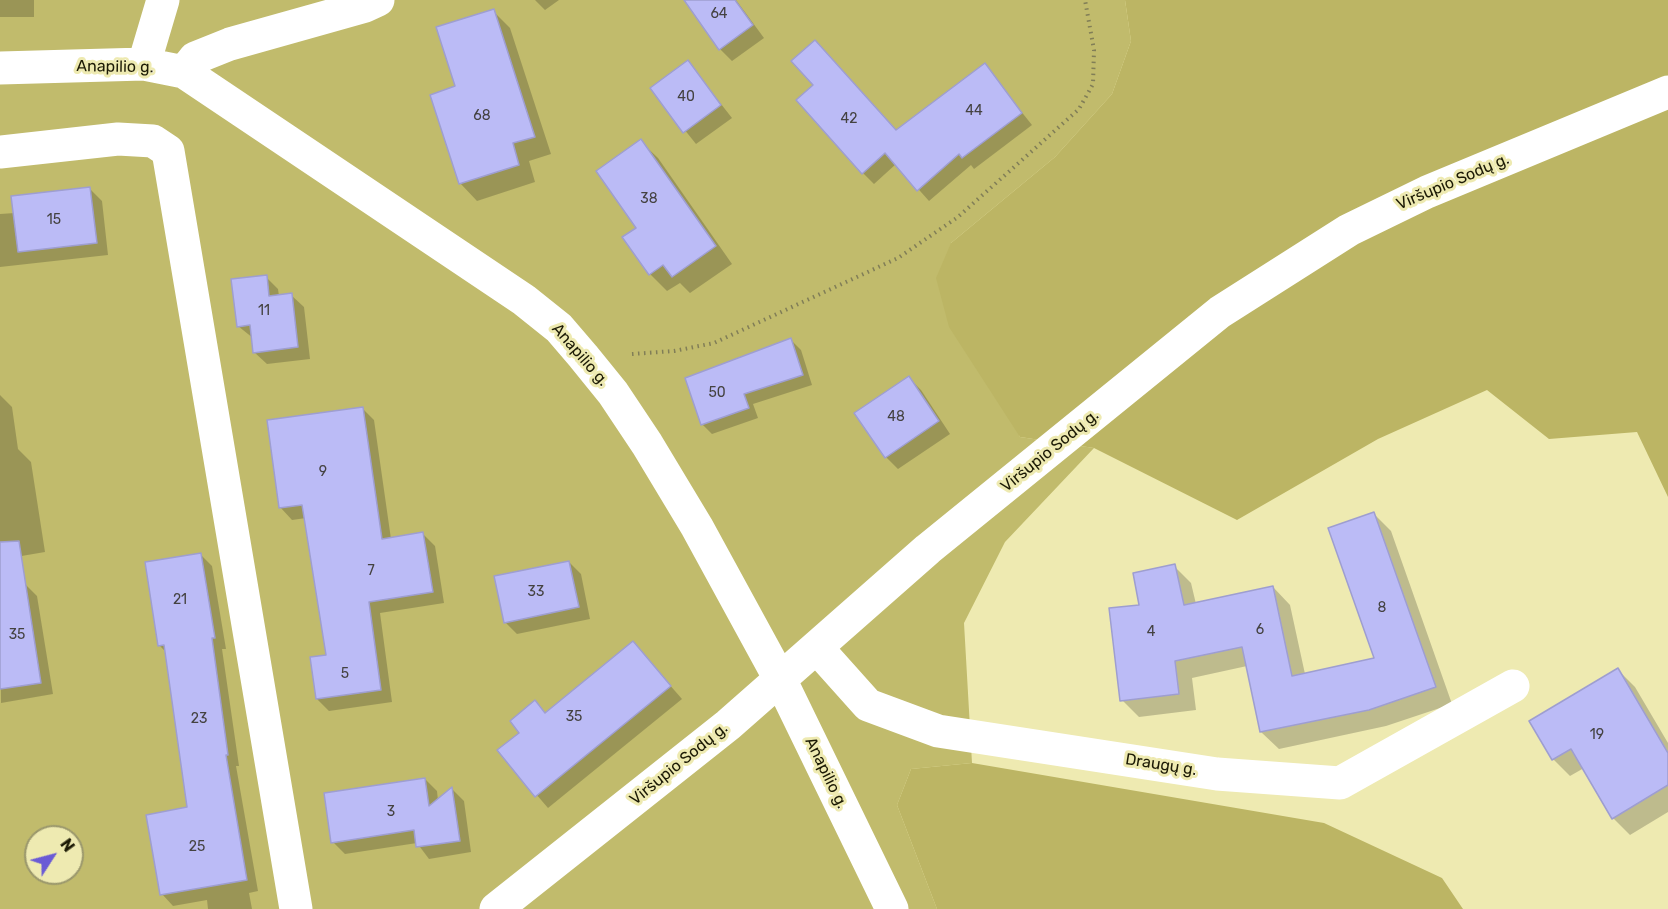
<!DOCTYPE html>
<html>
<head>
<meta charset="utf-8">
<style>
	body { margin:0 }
	#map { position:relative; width:1668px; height:909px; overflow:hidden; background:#eeeab1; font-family:Rubik,sans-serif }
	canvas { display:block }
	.north { position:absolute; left:24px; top:825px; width:60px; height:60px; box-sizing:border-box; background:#eeeab1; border:2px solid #9a976c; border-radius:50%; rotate:54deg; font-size:16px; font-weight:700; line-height:24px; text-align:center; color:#1c1a05 }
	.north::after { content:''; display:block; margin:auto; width:21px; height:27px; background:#6a5bd5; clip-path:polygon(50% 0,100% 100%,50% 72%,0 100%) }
</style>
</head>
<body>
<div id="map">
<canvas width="1668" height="909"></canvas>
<div class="north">N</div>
</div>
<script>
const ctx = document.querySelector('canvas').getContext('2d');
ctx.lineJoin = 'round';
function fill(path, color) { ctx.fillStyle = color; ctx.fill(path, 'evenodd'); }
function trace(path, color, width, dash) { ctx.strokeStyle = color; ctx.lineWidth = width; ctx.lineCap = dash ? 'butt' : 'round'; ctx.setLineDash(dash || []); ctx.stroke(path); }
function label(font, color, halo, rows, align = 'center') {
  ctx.font = font + ' Rubik,sans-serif'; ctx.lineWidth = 6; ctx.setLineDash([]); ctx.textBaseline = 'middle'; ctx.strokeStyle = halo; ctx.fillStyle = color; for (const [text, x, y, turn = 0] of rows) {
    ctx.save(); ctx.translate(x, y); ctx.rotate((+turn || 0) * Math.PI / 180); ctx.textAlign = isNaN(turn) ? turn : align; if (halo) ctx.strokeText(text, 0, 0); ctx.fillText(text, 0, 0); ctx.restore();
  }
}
const green = new Path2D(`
	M0,0h1125l6,41 -19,53 -57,63 -104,86 69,194 74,11 -89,94 -41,81 8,140 -61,6 -14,36 40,104h-937zM36,837h36v36h-36z`);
const forest = new Path2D(`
	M1125,0h543v497l-31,-65 -88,7 -62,-49 -109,49 -141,81 -143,-72 -74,-11 -71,-110 -13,-49 15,-35 104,-86 57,-63 19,-53z
	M972,763l352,60 118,55 21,31h-526l-40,-104 14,-36z`);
const shadow = new Path2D(`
	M0,0h34v17h-34z
	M535,0h24l-14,10z
	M691,0h45l28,38 -32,23 -12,-12z
	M493,11l17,17 41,126 -22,7 6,21 -58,19 -17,-18 -3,-96z
	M688,62l44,56 -36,26 -44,-55z
	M984,65l48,60 -58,44 -3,-4 -42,36 -33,-37 -22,20 -11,-11 -48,-88 81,47z
	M640,141l18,17 74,106 -42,29 -10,-10 -13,8 -17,-17 -26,-36 14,-10z
	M90,189l12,12 6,54 -108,12v-53l15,-1z
	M266,277l12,12 1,7 12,-1 13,12 6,52 -43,5 -13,-12 -1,-14 -15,-12z
	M791,340l10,10 11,35 -59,19 5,14 -46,16 -10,-10z
	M909,378l12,12 29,44 -52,35 -12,-12z
	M0,395l12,12 6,42 13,13 14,90 -41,7 -4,-4z
	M362,408l12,12 17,119 32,-5 12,12 9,57 -64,10 12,89 -63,9 -12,-12 11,-43 -22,-138 -14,2 -12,-13z
	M1374,514l17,17 61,173 -66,22 -107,23 -18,-17 -14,-66 -55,12 4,32 -57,7 -17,-17 19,-94 33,-40 17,17 5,21 77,-17 17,18 15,69 71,-15z
	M201,555l11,11 14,83h-4l17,117h-3l22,125 -9,2 3,16h-44l-1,-9 -34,6 -11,-12 26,-85 -22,-157 -6,-6z
	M569,562l12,12 9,45 -73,15 -12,-12z
	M25,584l12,12 16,98 -52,9 -1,-115z
	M633,643l49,56 -134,109 -49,-57 22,-18 14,-31 11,12z
	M1618,670l17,17 33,56v69l-38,23 -17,-17 -29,-50 -14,8 -17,-17z
	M425,779l12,12 1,10 14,-12 12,12 7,51 -42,7 -12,-16 -72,11 -12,-12z`);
const building = new Path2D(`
	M684,0h51l18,25 -34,25z
	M494,9l41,128 -22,6 6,22 -60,19 -29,-89 25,-9 -19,-59z
	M815,40l81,90 89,-67 37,50 -60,45 -3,-4 -42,37 -32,-38 -23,21 -66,-74 17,-15 -22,-24z
	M688,60l33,45 -38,28 -33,-45z
	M641,139l75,107 -44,31 -9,-12 -14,10 -27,-38 14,-9 -40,-57z
	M90,187l7,56 -79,9 -7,-56z
	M267,275l2,21 23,-3 6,54 -45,6 -3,-28 -13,2 -6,-48z
	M791,338l12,37 -59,19 5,14 -48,17 -16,-47z
	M909,376l30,45 -54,37 -31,-45z
	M363,407l19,132 41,-7 10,60 -64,10 12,88 -65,9 -6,-42 16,-2 -24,-150 -23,3 -12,-88z
	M1374,512l62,175 -67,23 -109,22 -18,-85 -67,14 4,33 -59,7 -11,-93 30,-3 -6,-32 42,-9 9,41 89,-19 19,90 82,-18 -46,-130z
	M19,541l22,142 -41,6v-147z
	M201,553l14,85h-3l16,117h-2l21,125 -87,15 -14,-80 41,-8 -23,-162 -6,1 -13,-84z
	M569,561l10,46 -75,16 -10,-47z
	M633,641l38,45 -136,111 -38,-47 22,-17 -9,-12 25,-21 10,13z
	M1618,668l50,85v32l-56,34 -41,-70 -19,11 -23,-39z
	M425,778l4,28 23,-19 8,54 -44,6 -2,-17 -83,13 -7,-50z`);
const path = new Path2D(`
	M632,354l42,-3 40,-8 184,-85 60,-41 121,-108 14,-25 1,-34 -9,-50`);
const street = new Path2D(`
	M144,64l19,-64
	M0,68l144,-4 40,8 340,228 35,28 24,28 30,37 34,51 50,83 83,152 112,230
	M184,72l11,-14 35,-14 135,-38 13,-6
	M0,152l118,-13 35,2 15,10 128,758
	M817,648l51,57 70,26 279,43 123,9 173,-97
	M496,909l232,-184 200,-176 292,-237 129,-82 78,-38 241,-100`);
const numberNames = [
	["64",719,14],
	["40",686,97],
	["44",974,111],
	["68",482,116],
	["42",849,119],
	["38",649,199],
	["15",54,220],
	["11",264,311],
	["50",717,393],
	["48",896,417],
	["9",323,472],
	["7",371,571],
	["33",536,592],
	["21",180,600],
	["8",1382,608],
	["6",1260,630],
	["4",1151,632],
	["35",17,635],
	["5",345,674],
	["35",574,717],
	["23",199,719],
	["19",1597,735],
	["3",391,812],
	["25",197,847]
];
const streetNames = [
	["Anapilio g.",115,67,1],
	["Viršupio Sodų g.",1453,182,-23],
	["Anapilio g.",580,355,49],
	["Viršupio Sodų g.",1050,451,-39],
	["Viršupio Sodų g.",679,764,-39],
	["Draugų g.",1161,765,9],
	["Anapilio g.",826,773,64]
];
fill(green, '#c1bb6c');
fill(forest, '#bcb564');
fill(shadow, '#0003');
fill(building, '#bbbbf6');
trace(building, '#9e9ed0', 1.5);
trace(path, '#817e57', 4, [1.5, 4.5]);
trace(street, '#fff', 33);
label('14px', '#444241', null, numberNames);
label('16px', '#1c1a05', '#eeeab1', streetNames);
</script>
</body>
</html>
